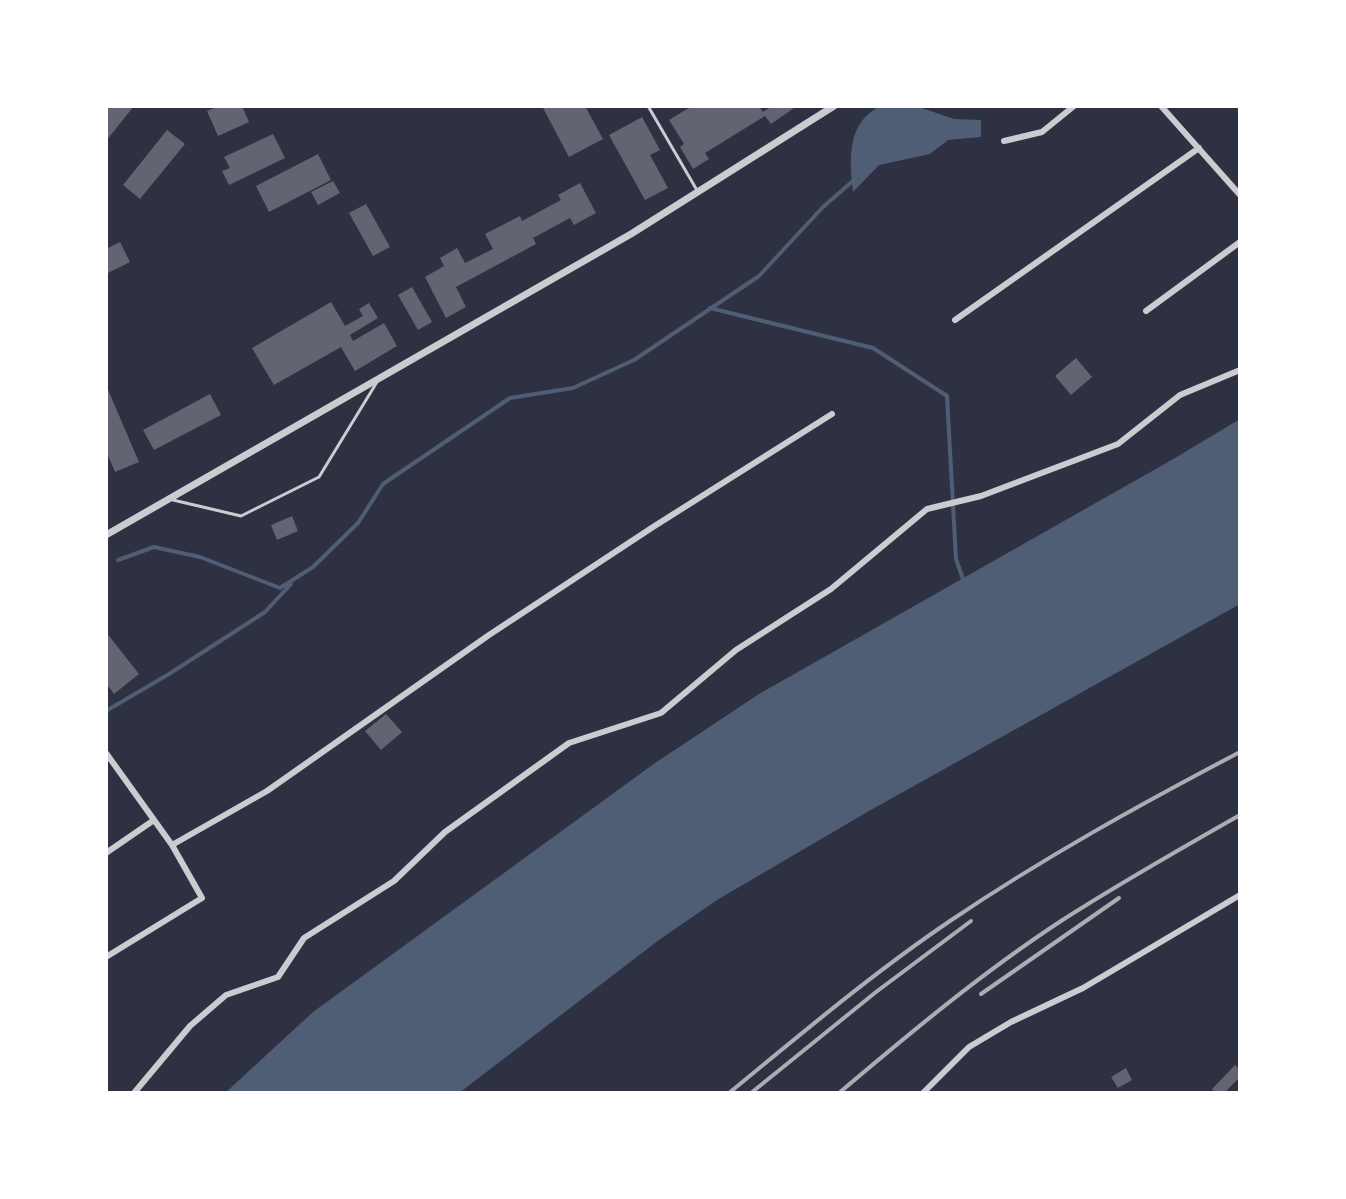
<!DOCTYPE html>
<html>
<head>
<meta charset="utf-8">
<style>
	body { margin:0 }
	#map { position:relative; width:1346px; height:1199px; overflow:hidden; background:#2d3142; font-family:Arial,sans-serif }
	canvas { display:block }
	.frame { position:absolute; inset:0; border:108px solid #fff; pointer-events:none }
</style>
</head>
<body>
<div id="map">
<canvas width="1346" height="1199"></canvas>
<div class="frame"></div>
</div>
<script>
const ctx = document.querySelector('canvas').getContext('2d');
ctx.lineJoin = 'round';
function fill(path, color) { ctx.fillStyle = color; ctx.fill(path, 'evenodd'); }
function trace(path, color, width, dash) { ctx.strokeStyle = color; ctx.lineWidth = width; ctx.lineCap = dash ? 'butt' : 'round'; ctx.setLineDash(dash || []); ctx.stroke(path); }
const water = new Path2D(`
	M881,106h35l38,13 27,1v17l-33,3 -18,14 -51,11 -26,27c-4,-33 -6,-71 28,-86z
	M1240,419v185l-371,207 -152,89 -58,40 -200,153h-234l88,-81 342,-249 104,-69 416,-236z`);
const stream = new Path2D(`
	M710,308l163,40 74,48 9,163 7,20
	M118,560l36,-13 46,10 80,31 33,-21 45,-44 25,-39 127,-86 63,-10 61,-28 125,-84 64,-69 31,-27
	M106,711l63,-37 96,-62 26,-28`);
const building = new Path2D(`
	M106,106h28l-28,35z
	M219,106h23l7,16 -31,14 -11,-25z
	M542,106h43l18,33 -34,18z
	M692,106h67l4,6 9,-6h25l-26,18 -6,-8 -60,37 4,6 -16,10 -13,-22 4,-3 -15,-24z
	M642,117l18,33 -10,5 18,33 -23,12 -36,-65z
	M167,130l18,14 -45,55 -17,-14z
	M273,134l12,24 -56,27 -7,-14 8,-3 -6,-11z
	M318,154l13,26 -62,32 -13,-26z
	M333,181l7,12 -22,12 -7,-13z
	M580,183l16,30 -22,12 -4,-7 -37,20 3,6 -80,43 10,20 -20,11 -21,-41 19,-11 -4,-8 17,-10 8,15 28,-14 -8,-15 35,-18 2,5 39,-21 -3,-5z
	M366,204l24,43 -17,9 -24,-43z
	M120,242l10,20 -24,12v-25z
	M412,287l20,35 -14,8 -20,-35z
	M331,302l14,24 18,-10 -4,-7 10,-6 9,15 -28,17 3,6 31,-18 13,23 -42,25 -14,-24 -67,38 -22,-37z
	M1076,358l16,19 -21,18 -16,-19z
	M106,385l33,77 -24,10 -9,-21z
	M210,394l11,21 -67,35 -11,-20z
	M292,516l6,15 -21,9 -6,-15z
	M106,632l33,42 -25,20 -8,-11z
	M386,714l16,18 -21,18 -16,-19z
	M1235,1065l5,5v7l-16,16h-8l-4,-4z
	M1126,1068l6,12 -14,8 -7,-11z`);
const service = new Path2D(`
	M648,106l50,86
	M173,500l68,16 78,-39 58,-95`);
const minor = new Path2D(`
	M1161,106l79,89
	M1004,141l38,-9 32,-26
	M1146,311l94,-69
	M955,320l244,-172
	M106,753l66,92 95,-54 222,-156 164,-108 179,-113
	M106,853l48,-33
	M106,957l96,-59 -30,-53
	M134,1093l56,-67 36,-31 52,-18 26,-39 90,-57 51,-49 124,-89 92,-30 75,-63 95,-61 96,-80 54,-13 137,-52 62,-49 60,-25
	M923,1093l46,-46 42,-25 72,-34 157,-93`);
const tertiary = new Path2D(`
	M106,535l525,-301 203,-128`);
const rail = new Path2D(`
	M981,994l138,-96
	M729,1093c72,-59 144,-120 221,-172 93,-63 191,-117 290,-169
	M751,1093l125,-101 95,-71
	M839,1093c71,-60 144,-121 222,-172 59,-38 119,-72 179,-106`);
fill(water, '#4f5d75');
trace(stream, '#4f5d75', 4);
fill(building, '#626471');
trace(service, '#caccd0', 3);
trace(minor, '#caccd0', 6);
trace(tertiary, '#caccd0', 7);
trace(rail, '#abadb3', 4);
</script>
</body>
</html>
